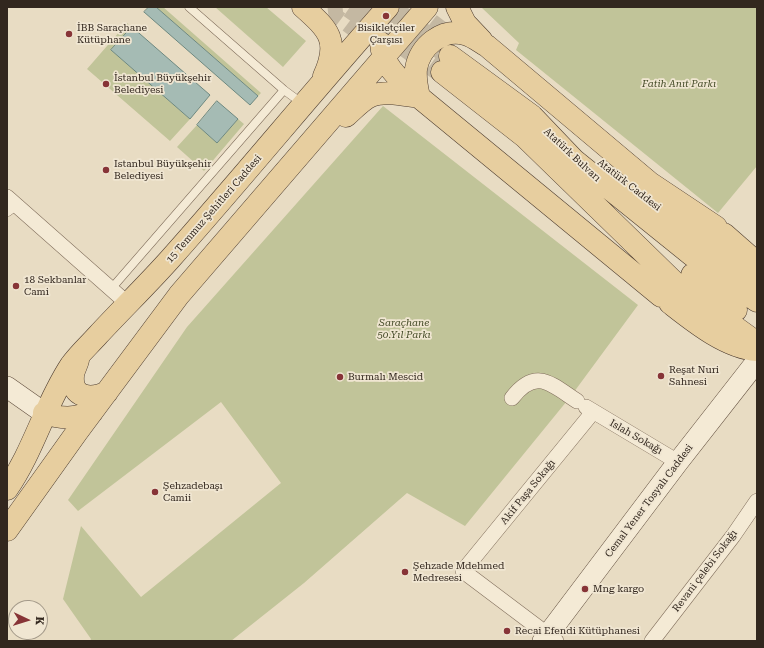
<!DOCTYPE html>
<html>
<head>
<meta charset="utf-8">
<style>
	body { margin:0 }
	#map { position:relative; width:764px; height:648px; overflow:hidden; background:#e8dcc3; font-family:"Roboto Serif",serif }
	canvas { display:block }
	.frame { position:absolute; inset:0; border:8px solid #32271e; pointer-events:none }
	.north { position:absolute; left:8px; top:600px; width:40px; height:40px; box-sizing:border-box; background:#f0e6d2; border:1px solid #a49a8a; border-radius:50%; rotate:94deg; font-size:11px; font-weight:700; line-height:16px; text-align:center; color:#32271e }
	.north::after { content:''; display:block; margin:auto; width:14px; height:18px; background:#873437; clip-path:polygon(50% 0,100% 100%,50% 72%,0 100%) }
</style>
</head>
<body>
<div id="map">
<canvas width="764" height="648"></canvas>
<div class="frame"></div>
<div class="north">K</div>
</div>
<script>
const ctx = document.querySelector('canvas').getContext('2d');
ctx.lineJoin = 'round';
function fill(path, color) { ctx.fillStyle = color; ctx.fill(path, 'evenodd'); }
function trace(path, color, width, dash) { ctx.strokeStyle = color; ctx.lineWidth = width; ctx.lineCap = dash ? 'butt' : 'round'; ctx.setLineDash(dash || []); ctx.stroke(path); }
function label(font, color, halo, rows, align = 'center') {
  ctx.font = font + ' "Roboto Serif",serif'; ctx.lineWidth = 3.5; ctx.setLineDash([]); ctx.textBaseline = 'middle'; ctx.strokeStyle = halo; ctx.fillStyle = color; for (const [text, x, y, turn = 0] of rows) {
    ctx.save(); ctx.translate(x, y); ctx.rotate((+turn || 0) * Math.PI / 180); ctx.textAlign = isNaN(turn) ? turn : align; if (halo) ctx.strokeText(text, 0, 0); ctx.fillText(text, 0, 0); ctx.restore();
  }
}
const green = new Path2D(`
	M156,7h7l98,86 -3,3z
	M215,7h51l40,34 -23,26z
	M483,7h274v159l-39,47 -202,-163 3,-7 -37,-35z
	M127,23l5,4 -21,23 79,69 -20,22 -83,-72z
	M383,106l255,199 -67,91 -106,130 -58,-33 -103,90 -73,58h-141l1,-2 -28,-40 18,-73 60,71 140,-114 -60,-81 -143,109 -10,-11 119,-173z
	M238,119l6,5 -40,47 -27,-24 20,-22 20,18z`);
const water = new Path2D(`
	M149,7h7l102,89 -8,9 -106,-93z
	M132,27l78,68 -20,24 -79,-69z
	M217,101l21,18 -21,24 -20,-18z`);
const streetTunnel = new Path2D(`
	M335,7l1,9 33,25
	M414,7l27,21 5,15`);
const primaryTunnel = new Path2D(`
	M350,7l92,65
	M389,7l59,47`);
const lane = new Path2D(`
	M189,7l95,83 19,14
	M8,212l8,-6
	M111,289l173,-199`);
const street = new Path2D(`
	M7,197l120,106
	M512,398c24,-31 39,-14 65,3
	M586,407l92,55
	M556,641l-93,-70 130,-159
	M652,641l81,-105 24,-35`);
const secondary = new Path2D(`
	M7,387l37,26
	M543,641l135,-179 79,-101`);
const primary = new Path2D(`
	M303,7c26,23 37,34 21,69
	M457,7l8,16 17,18
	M381,43c1,24 22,39 38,54l242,199
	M450,56l82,60 42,44 119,96
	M442,72l83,65 148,144
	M419,97c-2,-9 -4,-18 -3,-28 4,-23 26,-41 49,-35 8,2 15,8 22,12l163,137 66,44
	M346,116c8,-7 16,-16 25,-20 14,-6 33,-1 48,1
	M629,186l21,16 34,22 21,17
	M724,234l33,29
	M713,248l44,36
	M702,263l55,38
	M692,275l44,35
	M681,288l76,55
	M670,303c23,18 56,45 87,47
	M78,360c-1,5 -5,11 -5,16 -2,22 18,24 34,16
	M44,413c17,6 31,6 48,-1
	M7,489c27,-39 38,-85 64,-124 8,-11 18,-20 27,-30 24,-26 49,-50 73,-77 73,-82 143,-168 217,-251
	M7,530l70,-98 102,-137 248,-288`);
const markers = [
	[386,16,4,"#873437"],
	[69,34,4,"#873437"],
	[106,84,4,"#873437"],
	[106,170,4,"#873437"],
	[16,286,4,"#873437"],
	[661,376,4,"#873437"],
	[340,377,4,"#873437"],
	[155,492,4,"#873437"],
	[405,572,4,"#873437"],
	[585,589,4,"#873437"],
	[507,631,4,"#873437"]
];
const poiNames = [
	["İBB Saraçhane",77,28],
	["Kütüphane",77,40],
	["Bisikletçiler",386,28,"center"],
	["Çarşısı",386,40,"center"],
	["İstanbul Büyükşehir",114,78],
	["Belediyesi",114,90],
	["Istanbul Büyükşehir",114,164],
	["Belediyesi",114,176],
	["18 Sekbanlar",24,280],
	["Cami",24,292],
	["Reşat Nuri",669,370],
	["Sahnesi",669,382],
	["Burmalı Mescid",348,377],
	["Şehzadebaşı",163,486],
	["Camii",163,498],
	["Şehzade Mdehmed",413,566],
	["Medresesi",413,578],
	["Mng kargo",593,589],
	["Recai Efendi Kütüphanesi",515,631]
];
const parkNames = [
	["Fatih Anıt Parkı",679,84],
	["Saraçhane",404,323],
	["50.Yıl Parkı",404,335]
];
const streetNames = [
	["Atatürk Bulvarı",572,155,43],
	["Atatürk Caddesi",629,185,38],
	["15 Temmuz Şehitleri Caddesi",214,209,-49],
	["Islah Sokağı",636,437,30],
	["Akif Paşa Sokağı",528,492,-51],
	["Cemal Yener Tosyalı Caddesi",649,501,-53],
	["Revani çelebi Sokağı",705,571,-53]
];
fill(green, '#c1c499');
fill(water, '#a5bbb4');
trace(water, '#6d8880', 1);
trace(streetTunnel, '#c4b8a2', 15, [15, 8]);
trace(primaryTunnel, '#c4b8a2', 22, [22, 11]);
trace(lane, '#806e5c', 9);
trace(street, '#806e5c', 16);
trace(secondary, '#624f3f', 22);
trace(primary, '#4e3d30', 23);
trace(lane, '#f4ead5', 8);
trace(street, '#f4ead5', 15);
trace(secondary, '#f4ead5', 21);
trace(primary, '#e7ce9f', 22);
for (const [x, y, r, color] of markers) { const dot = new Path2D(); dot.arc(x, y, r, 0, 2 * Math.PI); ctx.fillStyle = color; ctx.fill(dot); trace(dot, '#f0e6d2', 1.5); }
label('10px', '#32271e', '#f0e6d2', poiNames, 'left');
label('italic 10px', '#444b27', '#f0e6d2', parkNames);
label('10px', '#32271e', '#f0e6d2', streetNames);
</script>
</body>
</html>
